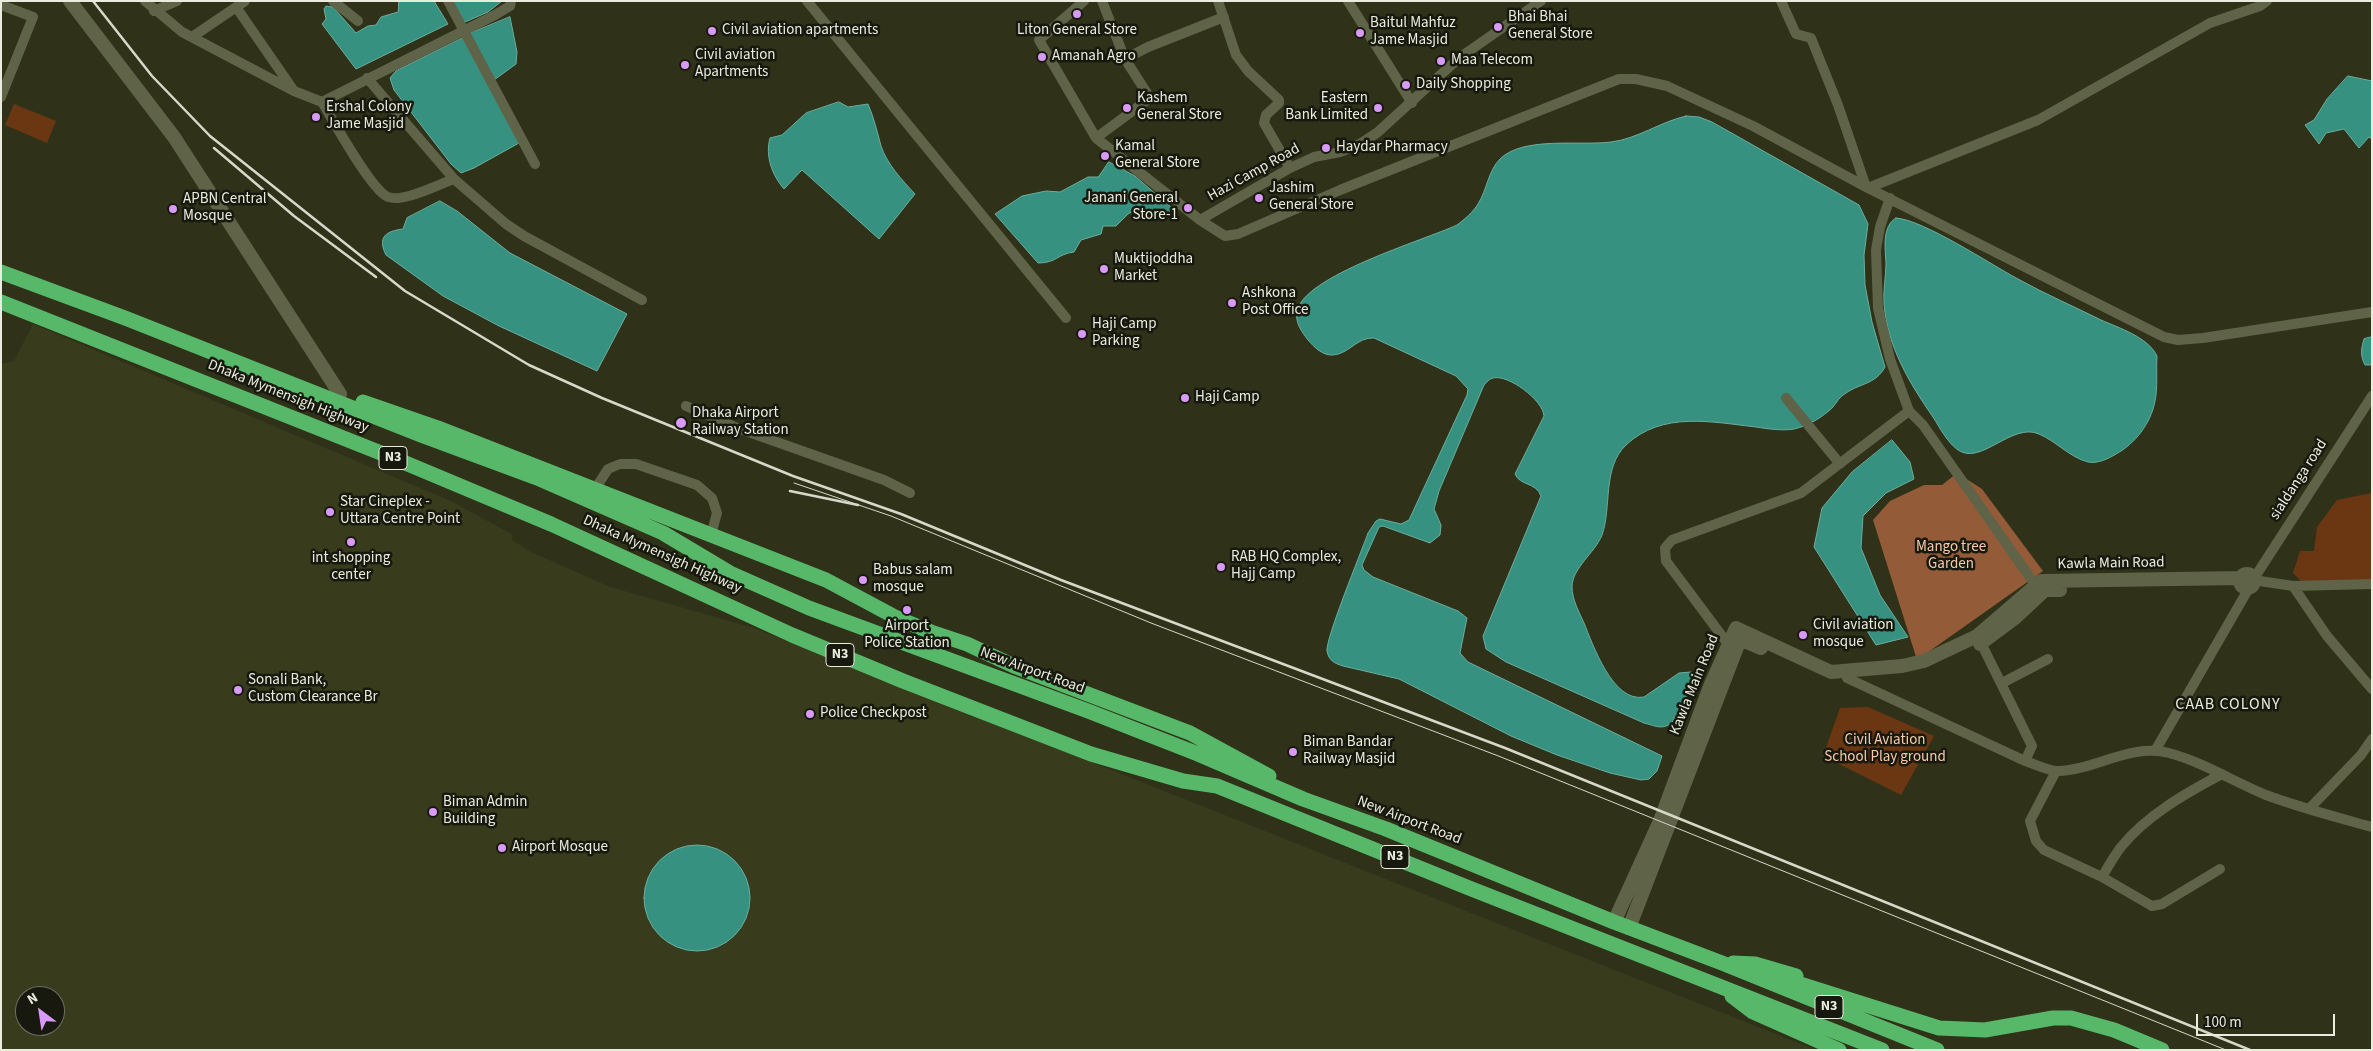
<!DOCTYPE html>
<html>
<head>
<meta charset="utf-8">
<style>
	body { margin:0 }
	#map { position:relative; width:2373px; height:1051px; overflow:hidden; background:#2f3219; font-family:"Source Sans 3",sans-serif }
	canvas { display:block }
	.frame { position:absolute; inset:0; border:2px solid #eaedde; pointer-events:none }
	.north { position:absolute; left:15px; top:986px; width:50px; height:50px; box-sizing:border-box; background:#17190e; border:1px solid #6b6e61; border-radius:50%; rotate:329deg; font-size:14px; font-weight:700; line-height:20px; text-align:center; color:#eaedde }
	.north::after { content:''; display:block; margin:auto; width:18px; height:22px; background:#d99af7; clip-path:polygon(50% 0,100% 100%,50% 72%,0 100%) }
	.scale { position:absolute; left:2196px; top:1014px; width:139px; height:22px; box-sizing:border-box; border:2px solid #eaedde; border-top:0; padding-left:6px; font-size:15px; line-height:18px; white-space:nowrap; color:#eaedde; -webkit-text-stroke:4px #17190e; paint-order:stroke }
</style>
</head>
<body>
<div id="map">
<canvas width="2373" height="1051"></canvas>
<div class="frame"></div>
<div class="north">N</div>
<div class="scale">100 m</div>
</div>
<script>
const ctx = document.querySelector('canvas').getContext('2d');
ctx.lineJoin = 'round';
function fill(path, color) { ctx.fillStyle = color; ctx.fill(path, 'evenodd'); }
function trace(path, color, width, dash) { ctx.strokeStyle = color; ctx.lineWidth = width; ctx.lineCap = dash ? 'butt' : 'round'; ctx.setLineDash(dash || []); ctx.stroke(path); }
function label(font, color, halo, rows, align = 'center') {
  ctx.font = font + ' "Source Sans 3",sans-serif'; ctx.lineWidth = 5; ctx.setLineDash([]); ctx.textBaseline = 'middle'; ctx.strokeStyle = halo; ctx.fillStyle = color; for (const [text, x, y, turn = 0] of rows) {
    ctx.save(); ctx.translate(x, y); ctx.rotate((+turn || 0) * Math.PI / 180); ctx.textAlign = isNaN(turn) ? turn : align; if (halo) ctx.strokeText(text, 0, 0); ctx.fillText(text, 0, 0); ctx.restore();
  }
}
const built = new Path2D(`
	M33,324l420,178 60,33 -1,5 19,12 79,35 144,41 1062,422h-1815v-686l13,-3zM25,996h30v30h-30z`);
const green = new Path2D(`
	M14,104l42,17 -9,22 -42,-18z
	M2372,493v88l-70,1 -9,-9 7,-22h14l3,-24 20,-27z
	M1868,707l66,29 -33,59 -78,-39 17,-48z`);
const forest = new Path2D(`
	M1957,473l25,16 61,82 -126,89 -44,-140 17,-19 34,-16h18z`);
const water = new Path2D(`
	M399,1h35l14,23 -92,45 -34,-45 4,-5 -2,-10 2,-3 7,1 23,26 12,-7 8,-1 5,-8 17,-5z
	M453,1h49l-14,11 -23,10z
	M510,17l7,35 -1,12 -22,16 -25,-46z
	M463,38l56,105 -45,25 -13,5 -10,-9 -57,-74 -4,-12 6,-7z
	M2348,76l24,5v58l-3,-2 -10,11 -15,-19 -18,4 -7,11 -14,-19 9,-5 13,-21z
	M839,102l9,5 20,-3c6,14 9,27 13,42 6,18 21,34 34,48l-36,45 -77,-69 -18,19c-12,-14 -19,-33 -14,-51l12,-3 24,-22z
	M1686,116l13,1 13,5 147,83 9,19 -4,31 1,30 7,37 13,45c-9,17 -24,16 -39,26 -6,3 -9,9 -13,14 -10,10 -25,19 -39,22 -12,2 -25,0 -38,-2 -44,-5 -94,-16 -130,18 -24,23 -14,62 -24,90 -7,18 -30,33 -30,52 0,12 7,25 12,36 9,22 29,80 60,74l35,-24 12,-1 4,8 -22,41c-9,10 -17,5 -29,2l-138,-61 -20,-13 -3,-13 58,-140c-5,-14 -21,-10 -26,-22l29,-58c-1,-16 -36,-42 -51,-38 -4,1 -6,4 -9,7l-45,106 -5,18 7,16 -1,10 -10,8 -47,-17 -4,1 -17,38 2,5 9,7 85,34 9,7 -7,35 8,9 194,94 -5,15 -8,8 -8,1 -31,-7 -53,-18 -46,-19 -112,-57 -56,-13c-9,-3 -14,-5 -16,-15 -1,-14 34,-98 41,-118l8,-12 4,-2 21,5 8,-4 58,-125 1,-6 -12,-13 -82,-38c-17,-1 -25,16 -41,17 -10,1 -19,-8 -25,-15 -6,-8 -13,-17 -11,-28 5,-36 128,-72 160,-87 8,-6 16,-13 21,-21 9,-14 10,-33 22,-45 23,-23 80,-13 111,-17 26,-3 49,-20 75,-26z
	M1109,162l26,14 37,32 -8,12 -8,-7 -15,-6 -13,7 -12,12h-13l-2,8 -20,6 -7,12c-17,2 -17,11 -36,11l-43,-49 27,-18 24,-5 14,1 28,-15h10z
	M440,201l17,10 53,42 117,61 -30,57 -98,-45 -56,-30 -57,-41c-9,-18 0,-24 17,-26l4,-11z
	M1896,218c28,2 94,46 122,61 27,15 55,27 83,41 18,8 47,17 56,36 -1,15 1,31 -2,45 -4,22 -20,43 -39,53 -8,5 -19,10 -28,8 -19,-5 -32,-21 -49,-28 -27,-12 -58,32 -81,16 -11,-8 -18,-22 -25,-33 -23,-33 -46,-71 -49,-113 -1,-14 2,-28 2,-41 -1,-15 -4,-37 10,-45z
	M2372,337v28h-7c-5,-10 -4,-16 -1,-26z
	M1892,440l18,22 4,17 -28,14 -23,23 -2,32 19,47 28,42 -32,8 -62,-98 8,-39 30,-36z
	M644 898a53 53 0 1 1 106 0a53 53 0 1 1-106 0Z`);
const street = new Path2D(`
	M145,1l37,31 112,59 28,11 173,-87 15,-9 1,-5
	M333,1l25,20
	M448,1l87,163
	M807,1l259,317
	M1084,1l-45,39 57,98
	M1102,1l23,58 25,39 -54,40 104,82 25,16 13,-2 102,-44 279,-111h17l31,7 86,40 115,62 296,149 14,3 25,-2 169,-26
	M1218,1l18,54 12,16 31,29v3l-13,12 -2,8 26,45
	M1348,1l64,102
	M1781,1l15,33 15,4 27,67 27,79 3,4 170,-68 172,-97 50,-17 7,-5
	M1,5l32,12 -32,80
	M236,7l56,81
	M154,11l23,-10
	M192,37l53,-36
	M1125,59l23,-12 76,-30
	M367,78l87,101
	M322,102c11,18 49,88 66,95 15,6 51,-13 66,-18l52,45 18,12 118,64
	M1890,198l-10,29 -4,23 2,58 12,51 19,52 14,14 113,161
	M1200,220l90,-52 24,-11 26,-5 20,-8 18,-12 81,-74 82,-57
	M2372,396l-119,184 40,6 34,50 45,53
	M1786,398l54,66
	M686,406l54,23 144,51 26,13
	M595,489l13,-20 12,-5h16l61,21 15,13 5,15 -6,22
	M2293,586l79,-2
	M1981,643l51,103 -7,15
	M1728,644l-62,-83 -1,-13 7,-8 129,-47 108,-82
	M1847,678l178,83c10,3 23,10 33,10 37,-1 73,-28 111,-18 34,9 65,29 97,42 35,13 70,22 106,32
	M2002,683l46,-24
	M2155,751l94,-163
	M2056,771l-26,50 6,20 8,9 58,27 50,29 -50,-29c6,-10 12,-21 19,-30 26,-32 65,-54 101,-73
	M2309,809l52,-54 11,-16
	M2152,906l10,-2 58,-35`);
const secondary = new Path2D(`
	M70,1l104,136 166,257
	M2240 581a7 7 0 1 1 14 0a7 7 0 1 1-14 0Z
	M1980,644l35,-26 30,-28h15
	M1614,922l46,-101 51,-137 25,-56 95,44 71,-6 22,-5 53,-25 64,-55 200,-3
	M1629,928l110,-286h8l14,6`);
const highway = new Path2D(`
	M1,272l124,46 296,117 116,43 126,55 67,40 79,35 279,103 110,43 105,45 83,30 228,93 108,41 215,87
	M1,302l390,155 160,67 241,111 111,46 188,73 92,27 34,5 252,102 413,162
	M363,402l75,26 388,152 71,38 34,14 36,12 47,22 176,67 79,43
	M1733,963l22,1 41,12
	M1784,979l155,49 46,2 68,-12h18l43,12 48,20
	M1732,996l21,16 86,38`);
const tram = new Path2D(`
	M794,483l97,33 260,107 350,134 725,293`);
const rail = new Path2D(`
	M93,1l59,75 58,60 195,155 124,74 73,33 191,78 108,38 160,66 444,168 745,302
	M214,148l80,68 82,61
	M790,491l68,14`);
const markers = [
	[1077,14,5,"#d99af7"],
	[1498,27,5,"#d99af7"],
	[712,31,5,"#d99af7"],
	[1360,33,5,"#d99af7"],
	[1042,57,5,"#d99af7"],
	[1441,61,5,"#d99af7"],
	[685,65,5,"#d99af7"],
	[1406,85,5,"#d99af7"],
	[1127,108,5,"#d99af7"],
	[1378,108,5,"#d99af7"],
	[316,117,5,"#d99af7"],
	[1326,148,5,"#d99af7"],
	[1105,156,5,"#d99af7"],
	[1259,198,5,"#d99af7"],
	[1188,208,5,"#d99af7"],
	[173,209,5,"#d99af7"],
	[1104,269,5,"#d99af7"],
	[1232,303,5,"#d99af7"],
	[1082,334,5,"#d99af7"],
	[1185,398,5,"#d99af7"],
	[681,423,6,"#d99af7"],
	[330,512,5,"#d99af7"],
	[351,542,5,"#d99af7"],
	[1221,567,5,"#d99af7"],
	[863,580,5,"#d99af7"],
	[907,610,5,"#d99af7"],
	[1803,635,5,"#d99af7"],
	[238,690,5,"#d99af7"],
	[810,714,5,"#d99af7"],
	[1293,752,5,"#d99af7"],
	[433,812,5,"#d99af7"],
	[502,848,5,"#d99af7"]
];
const shields = [
	[393,458,28],
	[840,655,28],
	[1395,857,28],
	[1829,1007,28]
];
const shieldNames = [
	["N3",393,458],
	["N3",840,655],
	["N3",1395,857],
	["N3",1829,1007]
];
const poiNames = [
	["Bhai Bhai",1508,18],
	["General Store",1508,35],
	["Baitul Mahfuz",1370,24],
	["Jame Masjid",1370,41],
	["Civil aviation apartments",722,31],
	["Liton General Store",1077,31,"center"],
	["Civil aviation",695,56],
	["Apartments",695,73],
	["Amanah Agro",1052,57],
	["Maa Telecom",1451,61],
	["Daily Shopping",1416,85],
	["Kashem",1137,99],
	["General Store",1137,116],
	["Eastern",1368,99,"right"],
	["Bank Limited",1368,116,"right"],
	["Ershal Colony",326,108],
	["Jame Masjid",326,125],
	["Kamal",1115,147],
	["General Store",1115,164],
	["Haydar Pharmacy",1336,148],
	["Jashim",1269,189],
	["General Store",1269,206],
	["Janani General",1178,199,"right"],
	["Store-1",1178,216,"right"],
	["APBN Central",183,200],
	["Mosque",183,217],
	["Muktijoddha",1114,260],
	["Market",1114,277],
	["Ashkona",1242,294],
	["Post Office",1242,311],
	["Haji Camp",1092,325],
	["Parking",1092,342],
	["Haji Camp",1195,398],
	["Dhaka Airport",692,414],
	["Railway Station",692,431],
	["Star Cineplex -",340,503],
	["Uttara Centre Point",340,520],
	["RAB HQ Complex,",1231,558],
	["Hajj Camp",1231,575],
	["int shopping",351,559,"center"],
	["center",351,576,"center"],
	["Babus salam",873,571],
	["mosque",873,588],
	["Civil aviation",1813,626],
	["mosque",1813,643],
	["Airport",907,627,"center"],
	["Police Station",907,644,"center"],
	["Sonali Bank,",248,681],
	["Custom Clearance Br",248,698],
	["Police Checkpost",820,714],
	["Biman Bandar",1303,743],
	["Railway Masjid",1303,760],
	["Biman Admin",443,803],
	["Building",443,820],
	["Airport Mosque",512,848]
];
const streetNames = [
	["Hazi Camp Road",1254,173,-29],
	["Dhaka Mymensigh Highway",288,397,22],
	["sialdanga road",2299,480,-57],
	["Dhaka Mymensigh Highway",662,555,24],
	["Kawla Main Road",2111,564,-1],
	["New Airport Road",1032,671,20],
	["Kawla Main Road",1695,685,-68],
	["New Airport Road",1409,821,21]
];
const parkNames = [
	["Mango tree",1951,548],
	["Garden",1951,565],
	["Civil Aviation",1885,741],
	["School Play ground",1885,758]
];
const neighbourhoodNames = [
	["CAAB COLONY",2228,705]
];
fill(built, '#383c1c');
fill(green, '#6b3713');
fill(forest, '#935b38');
fill(water, '#369181');
trace(water, '#6cad9d', 1);
trace(street, '#5f6348', 10);
trace(secondary, '#5f6348', 14);
trace(highway, '#57b869', 15);
trace(tram, '#d6d9c9', 1);
trace(rail, '#d6d9c9', 2.5);
for (const [x, y, r, color] of markers) { const dot = new Path2D(); dot.arc(x, y, r, 0, 2 * Math.PI); ctx.fillStyle = color; ctx.fill(dot); trace(dot, '#17190e', 2); }
for (const [x, y, w] of shields) { const box = new Path2D(); box.roundRect(x - w / 2, y - 11.5, w, 23, 4); ctx.fillStyle = '#17190e'; ctx.fill(box); trace(box, '#eaedde', 1); }
label('bold 14px', '#eaedde', null, shieldNames);
label('15px', '#eaedde', '#17190e', poiNames, 'left');
label('15px', '#eaedde', '#17190e', streetNames);
label('15px', '#fcc8aa', '#17190e', parkNames);
ctx.letterSpacing = '1px';
label('16px', '#eaedde', '#17190e', neighbourhoodNames);
ctx.letterSpacing = '0px';
</script>
</body>
</html>
